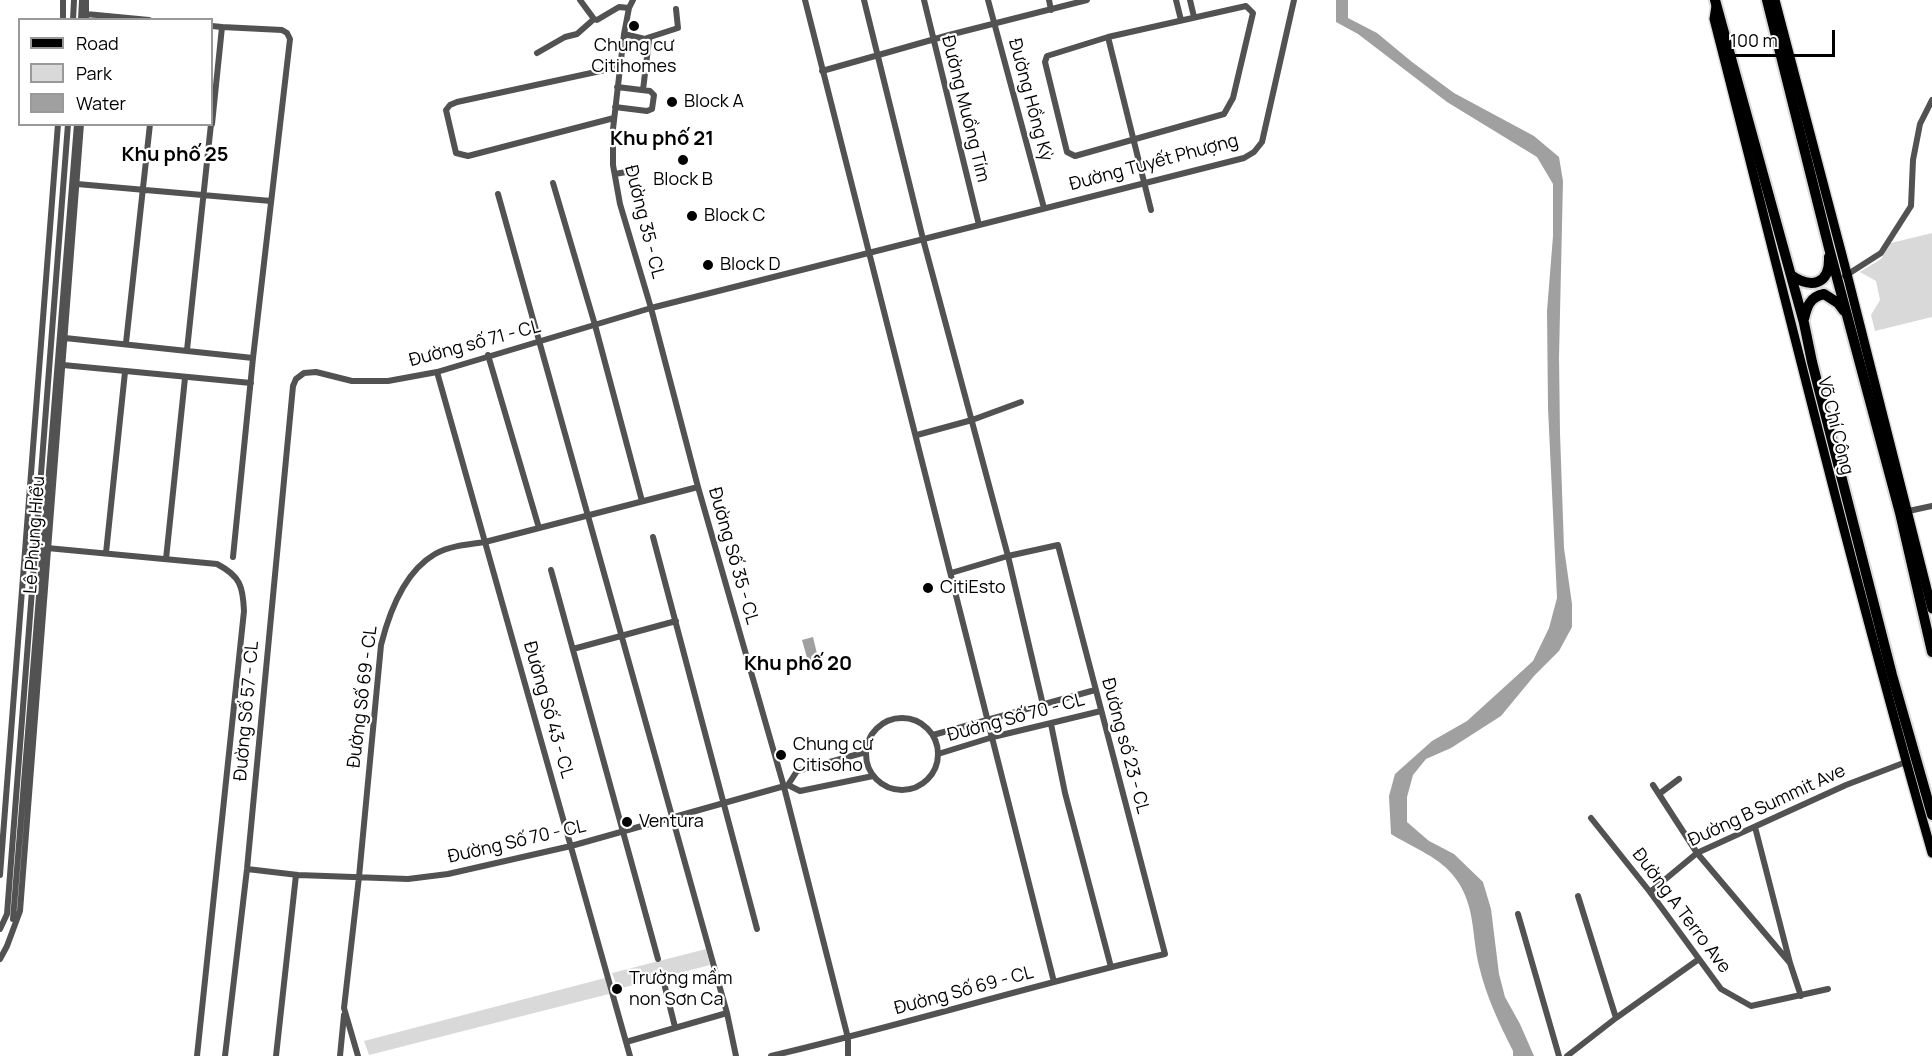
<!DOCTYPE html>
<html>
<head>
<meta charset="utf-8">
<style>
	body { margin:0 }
	#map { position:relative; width:1932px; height:1056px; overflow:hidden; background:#fff; font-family:Manrope,sans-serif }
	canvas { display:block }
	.legend { position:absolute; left:18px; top:18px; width:195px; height:108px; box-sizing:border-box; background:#fff; border:2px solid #999; margin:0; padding:8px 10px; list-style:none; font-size:18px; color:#000 }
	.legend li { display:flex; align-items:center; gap:12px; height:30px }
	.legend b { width:30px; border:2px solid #999 }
	.scale { position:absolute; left:1719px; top:30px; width:116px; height:27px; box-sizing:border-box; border:3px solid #000; border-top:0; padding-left:8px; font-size:18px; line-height:21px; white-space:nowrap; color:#000; -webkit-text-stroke:4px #fff; paint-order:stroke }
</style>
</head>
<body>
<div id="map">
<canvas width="1932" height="1056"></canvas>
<ul class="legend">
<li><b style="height:8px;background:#000"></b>Road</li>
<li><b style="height:16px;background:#d9d9d9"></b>Park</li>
<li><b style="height:16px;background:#a0a0a0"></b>Water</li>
</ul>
<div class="scale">100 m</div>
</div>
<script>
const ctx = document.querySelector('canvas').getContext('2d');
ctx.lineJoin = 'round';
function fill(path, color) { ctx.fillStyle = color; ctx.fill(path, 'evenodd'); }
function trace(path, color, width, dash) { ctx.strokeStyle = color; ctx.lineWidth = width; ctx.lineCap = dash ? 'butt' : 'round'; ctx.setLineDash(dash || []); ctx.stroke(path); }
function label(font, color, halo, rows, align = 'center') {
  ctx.font = font + ' Manrope,sans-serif'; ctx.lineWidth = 4.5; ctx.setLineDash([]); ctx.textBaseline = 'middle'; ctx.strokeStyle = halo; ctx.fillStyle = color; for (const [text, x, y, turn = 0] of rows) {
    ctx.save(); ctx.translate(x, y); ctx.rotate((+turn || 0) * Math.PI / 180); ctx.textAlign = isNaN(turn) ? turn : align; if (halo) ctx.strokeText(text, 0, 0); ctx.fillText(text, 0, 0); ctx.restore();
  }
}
const green = new Path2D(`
	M1932,233v84l-57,14 -4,-16 9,-15 -4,-19 -16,-9 21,-13 10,-16z
	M706,949l4,16 -92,24 -6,-16z
	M605,978l4,16 -240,61 -5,-14z`);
const water = new Path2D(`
	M1336,0h12v18l29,15 35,29 42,31 80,43 25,21 4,24 -4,176 1,76 4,115 8,56v23l-13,24 -25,25 -33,40 -50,32 -25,11 -13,16 -6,22v25l22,19 25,13 29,28 8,27 8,65 6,23 15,27 14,32h-21v-5c-14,-28 -27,-55 -34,-85 -8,-34 -3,-64 -27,-92 -15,-18 -42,-28 -61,-40l-2,-38 6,-22 37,-33 35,-20 66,-60 16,-33 8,-30 -9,-190 -1,-97 6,-75v-52l-16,-27 -90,-55 -89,-68 -22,-12z
	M813,637l6,25 -10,3 -7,-25z`);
const street = new Path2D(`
	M580,0l14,19 3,1 22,-13 10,1
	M633,0l-4,8 -5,26 -11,95v36l7,39 31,104 47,179 86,300 64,251v18
	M805,0l249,982
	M864,0l59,239 85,317 35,149
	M924,0l55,225
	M988,0l56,208
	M1049,0l2,10
	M1176,0l5,20
	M1190,0l4,17
	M1246,6l7,7 -20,85 -9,16 -149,42 -8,-4 -22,-90 2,-6 61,-19z
	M86,14l63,6
	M63,20v-20
	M73,20l1,-20
	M81,20l1,-20
	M86,20v-20
	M212,26l10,1 -10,97
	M222,27l60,3 5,3 3,6 -37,319 -20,199
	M624,34l25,6 -6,50
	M1108,37l43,173
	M647,38l31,-10 -2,-19
	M537,53l28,-16 12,-3 17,-15
	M822,71l127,-36 138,-35
	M615,107l32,4 5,-2 2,-14 -4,-4 -33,-4
	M614,118l-146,38 -12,-3 -10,-43 4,-5 7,-3 162,-35
	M615,174l22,-4
	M553,183l42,142 47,176
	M77,184l194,17
	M498,194l229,819 9,43
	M1845,276l36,-23 30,-47 2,-46 7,-36 12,-24
	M65,338l188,20
	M126,343l24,-219
	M187,350l24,-226
	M488,355l51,173
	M63,365l188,18
	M437,372l193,684
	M917,435l55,-15 49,-18
	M1904,512l28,-6
	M653,537l104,392
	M47,548l170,16c23,12 26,22 27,47l-47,445
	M106,553l19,-181
	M166,559l19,-181
	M551,570l107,389
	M573,649l103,-28
	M866 754a36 36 0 1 1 72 0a36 36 0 1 1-72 0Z
	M1051,724l14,69 46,174
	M933,735l162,-45
	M938,754l55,-17 108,-26
	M788,785l9,-14 69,-19
	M1653,785l44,68 93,110
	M1659,794l20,-15
	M1591,818l59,74 71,97 30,17 77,-17
	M1755,827l35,136 11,33
	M247,869l51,6 110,4 40,-5 123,-28 217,-61 12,6 73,-15
	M0,875l58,-751
	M1650,892l47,-39 149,-68 60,-23
	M1578,896l38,122
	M1518,914l41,142
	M13,919l64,-795
	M0,929l7,-15 61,-790
	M0,959l7,-13 13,-35 61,-787
	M664,983l11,44
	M626,1042l101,-29
	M225,1056l22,-187 46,-483 3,-7 8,-6 12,-1 36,9h36l49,-9 214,-64 593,-150 10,-6 8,-10 32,-142
	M276,1056l20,-181
	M340,1056l4,-41
	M358,1056l-14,-48 15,-131 22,-232c8,-32 23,-73 54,-91 14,-8 34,-10 50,-12l213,-55
	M771,1056c132,-31 262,-71 394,-102l-107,-409 -50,11 -57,17
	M1567,1056l49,-38 83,-59`);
const primary = new Path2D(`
	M1775,0l72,274 85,335
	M1716,6l-2,13c71,278 139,558 218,834`);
const highway = new Path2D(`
	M1715,0l89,323 8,39 80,313 40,140
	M1767,0l62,248 71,265 32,139
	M1791,275c20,14 39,10 38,-18
	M1804,319c3,-13 6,-22 20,-25l14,9 6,8`);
const markers = [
	[634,26,6,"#000"],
	[672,102,6,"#000"],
	[683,160,6,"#000"],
	[692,216,6,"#000"],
	[708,265,6,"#000"],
	[928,588,6,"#000"],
	[781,755,6,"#000"],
	[627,822,6,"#000"],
	[617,989,6,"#000"]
];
const poiNames = [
	["Chung cư",634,46,"center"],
	["Citihomes",634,67,"center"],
	["Block A",684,102],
	["Block B",683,180,"center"],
	["Block C",704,216],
	["Block D",720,265],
	["CitiEsto",940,588],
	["Chung cư",793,745],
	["Citisoho",793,766],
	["Ventura",639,822],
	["Trường mầm",629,979],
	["non Sơn Ca",629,1000]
];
const streetNames = [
	["Đường Hồng Kỳ",1030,100,75],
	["Đường Muồng Tím",965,109,76],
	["Đường Tuyết Phượng",1154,163,-15],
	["Đường 35 - CL",644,222,76],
	["Đường số 71 - CL",475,344,-15],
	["Võ Chí Công",1835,426,76],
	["Lê Phụng Hiểu",35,535,-86],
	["Đường Số 35 - CL",733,556,74],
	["Đường Số 69 - CL",363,697,-83],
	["Đường Số 43 - CL",548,710,74],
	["Đường Số 57 - CL",247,711,-85],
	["Đường Số 70 - CL",1016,718,-15],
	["Đường số 23 - CL",1125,746,75],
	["Đường B Summit Ave",1767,806,-25],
	["Đường Số 70 - CL",517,842,-13],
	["Đường A Terro Ave",1681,911,53],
	["Đường Số 69 - CL",964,991,-15]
];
const neighbourhoodNames = [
	["Khu phố 21",662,139],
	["Khu phố 25",175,155],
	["Khu phố 20",798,664]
];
fill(green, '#d9d9d9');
fill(water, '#a0a0a0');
trace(primary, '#dbdbdb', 12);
trace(highway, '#dbdbdb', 14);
trace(street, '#525252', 6);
trace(primary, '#000', 9);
trace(highway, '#000', 10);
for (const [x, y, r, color] of markers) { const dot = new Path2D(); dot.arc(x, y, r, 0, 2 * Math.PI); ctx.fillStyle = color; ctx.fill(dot); trace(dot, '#fff', 2); }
label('18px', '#000', '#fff', poiNames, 'left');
label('18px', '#000', '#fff', streetNames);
label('bold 20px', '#000', '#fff', neighbourhoodNames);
</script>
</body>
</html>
